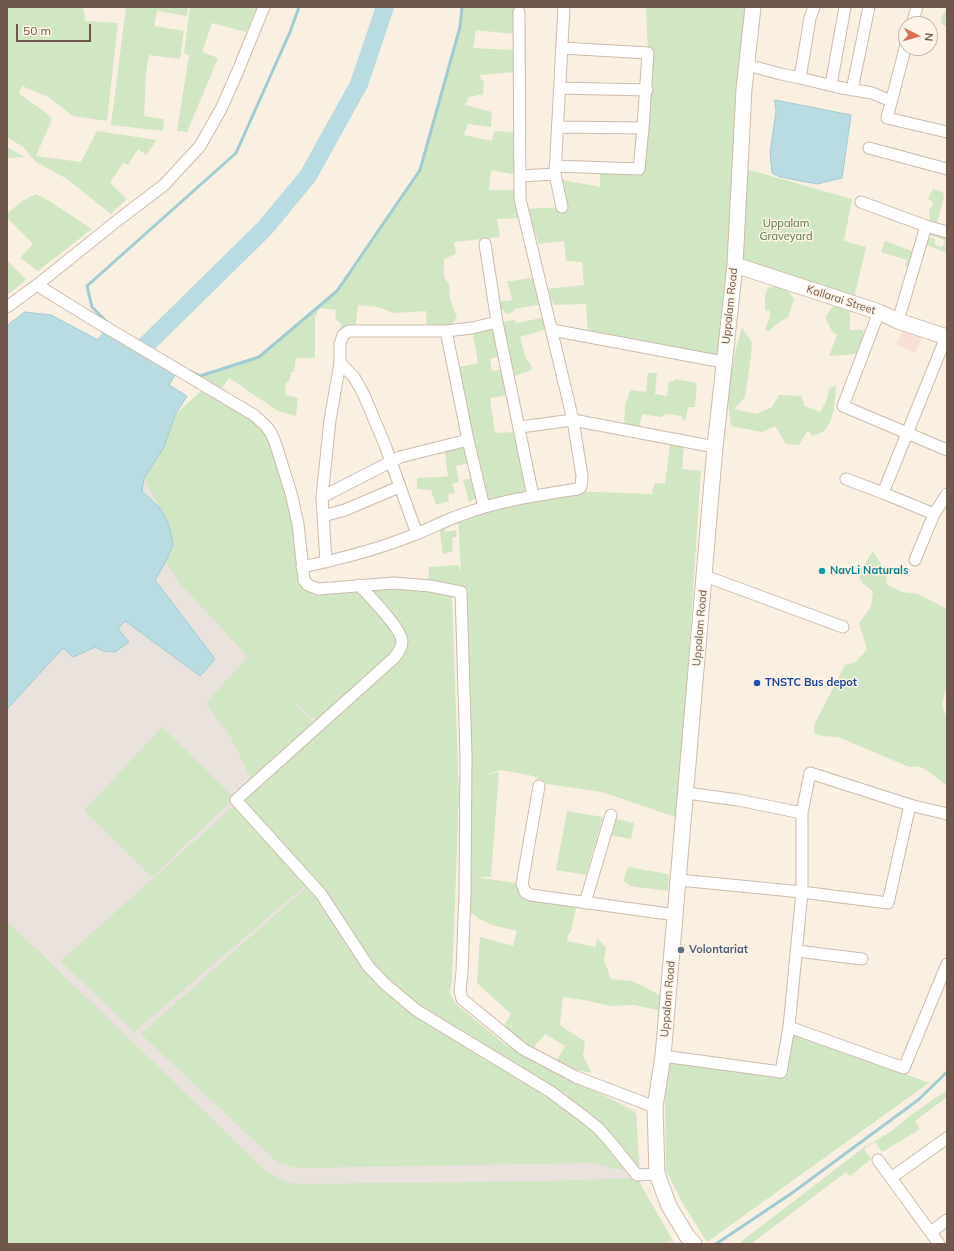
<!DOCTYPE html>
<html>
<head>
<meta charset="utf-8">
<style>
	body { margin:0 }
	#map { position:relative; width:954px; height:1251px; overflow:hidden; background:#faf0e2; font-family:Mulish,sans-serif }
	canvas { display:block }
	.frame { position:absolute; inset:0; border:8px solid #6f574b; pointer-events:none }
	.north { position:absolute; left:898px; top:16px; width:40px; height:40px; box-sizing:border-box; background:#fdf4e7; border:1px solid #c4b5a9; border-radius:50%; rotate:96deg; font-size:11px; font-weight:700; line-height:16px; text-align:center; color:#6f574b }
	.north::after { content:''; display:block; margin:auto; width:14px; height:18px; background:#db6d50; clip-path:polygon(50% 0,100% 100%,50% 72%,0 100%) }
	.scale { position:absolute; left:16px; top:24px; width:75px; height:18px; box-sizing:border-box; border:2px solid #6f574b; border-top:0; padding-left:5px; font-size:12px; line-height:14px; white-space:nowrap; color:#6f574b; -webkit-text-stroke:3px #fdf4e7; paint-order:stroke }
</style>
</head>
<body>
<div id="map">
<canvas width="954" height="1251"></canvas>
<div class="frame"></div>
<div class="north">N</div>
<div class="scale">50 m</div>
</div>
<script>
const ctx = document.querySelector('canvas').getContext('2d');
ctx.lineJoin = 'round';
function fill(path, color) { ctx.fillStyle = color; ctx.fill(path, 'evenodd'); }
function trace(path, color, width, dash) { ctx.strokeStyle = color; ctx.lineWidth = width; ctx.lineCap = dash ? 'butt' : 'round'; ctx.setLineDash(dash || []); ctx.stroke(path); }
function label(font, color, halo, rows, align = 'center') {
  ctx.font = font + ' Mulish,sans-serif'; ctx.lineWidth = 3; ctx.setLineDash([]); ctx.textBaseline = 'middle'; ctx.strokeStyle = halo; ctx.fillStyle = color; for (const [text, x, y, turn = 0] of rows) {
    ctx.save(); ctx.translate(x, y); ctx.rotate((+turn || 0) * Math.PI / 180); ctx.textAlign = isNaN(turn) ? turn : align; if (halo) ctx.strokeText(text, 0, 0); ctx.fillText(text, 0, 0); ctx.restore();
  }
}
const commercial = new Path2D(`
	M904,327l19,9 -8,17 -19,-9z`);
const industrial = new Path2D(`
	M151,467l123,88 172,441 64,54 126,61 6,92 34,41h-669v-535l56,-62 10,10 22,-10 8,4 12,1 14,-10 -11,-13 7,-9 75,56 -45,-96 11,-19 7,-16 -13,-37 -18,-17 2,-13z`);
const green = new Path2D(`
	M7,7h68l9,2 1,12 33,2 -11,98 -34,-5 -23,-18 -28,-12 -3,8 25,17 8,8 -16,37 45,6 16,-31 60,9 -11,15 -8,-6 -10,16 -5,-2 -13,20 17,16 -16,15 -44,-35 -31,-17 -13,-15 -16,-10z
	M126,7h62l-1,9 -30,-5 -3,15 30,5 -4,28 -31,-4 -3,18 -2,43 20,3 -1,12 -52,-6z
	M190,7h67l-11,25 -34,-9 -10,29 16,6 -31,74 -10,-1 12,-76 -5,-2z
	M462,7h53l-2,27 -37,-4 -3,18 40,2 3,22 -37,3 5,8 -1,11 -14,3 -4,8 27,7 -1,15 -23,-3 -4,11 28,6 2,-10 23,2 -1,42 -25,-5 -2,20h28l4,28 -24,1 3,18 -46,5 2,12 -12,5v18l5,7 1,15 7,18 -11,14 -19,-5 -1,-15 -32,2 -16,-6 -20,-2c-3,18 2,23 -18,30l1,-12 -6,-4 1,-9 -16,-2 -5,9v41h-19l-2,14h-3l-1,8 -4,3 -1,12 13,3 -2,18 -18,-5 -49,-33 -8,11 -20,-13 58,-19 78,-66 83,-121 40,-143z
	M646,7h106l-13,160 113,32 -8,42 22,6 -12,51 -122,-33 -9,97 -135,-28 -2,-30 -32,1 -8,-16 38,-4 -2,-23 -16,-1 -2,-20 -25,3 -12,-35 35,-2 1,-27 37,7v-15l39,-3 9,-116z
	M947,8v20l-6,-5 1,-7z
	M7,147l18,10 -18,1z
	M933,189l10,3 1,6 -7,25 -7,-3 -1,-11 3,-2 1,-5 -5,-3z
	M36,194l13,7 43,28 -54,42 -18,-13 13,-14 -26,-26v-4l15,-13z
	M932,231l15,3v19l-23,-9 3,-7 8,2v6l7,2 3,-6 -7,-4 -12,-2z
	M885,241l32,12 -5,15 -7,-2 2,-6 -26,-8z
	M7,260l19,20 -19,15z
	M536,277l7,27 -29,5 -2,4 -6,1 -2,-4 -6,1 -2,-9 16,-2 -4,-16 -2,-2z
	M779,286l11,7 4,6 -6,18 -14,9 -5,6 -4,-3 5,-12v-6l-5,-1v-15l3,-7z
	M834,305l16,7v18h13l1,13 -6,11 -29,2 8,-21 -5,-4 -7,-14z
	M546,317l1,12 -27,8 6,22 4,4 2,7 -23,8 -1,17 -18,3 5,35 20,-1 18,64 34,-5 86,3 -1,-3 3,-8 10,1 5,-39 14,2 -2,22 19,2 -23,347 -76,-26 -55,-8 -14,-8 -32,-6 -20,6 18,-4 -8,105h-16l47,7 3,8 52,11 -6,28 -3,4 -1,6 29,6 1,-8 9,8 -2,13 7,19 21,2 34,17 -2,10 -6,2 -24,-5 -23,1 -27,-6 -21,-3 -3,28 25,17 -2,14 9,17 -20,-4 -15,-9 8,-14 -20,-12 -13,15 -10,-6 -18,-17 7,-12 -34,-31 3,-46 33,9 4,-15 -25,-6 -12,-6 -16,-10 5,-33 3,-97 -11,-187 -33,-9 1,-16 30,-2 2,10 -3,-59 27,-9 -27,-140 20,-4 -6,-35 42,-8 3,3zM501,356l6,13 -15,2 -2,-12z
	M742,328l10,14 -1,14 -6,41 -11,12 22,5 16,-7 7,-12 22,1 4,10 15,6 6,-10 3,-13 7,-4c-1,14 -1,39 -15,48 -2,1 -6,2 -9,3l-4,-6 -9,15 -13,-1 -11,-18 -13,6 -31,-6 -4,-31 8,-43z
	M648,373h9l-2,21 12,2 2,-15 4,1 2,-3 22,4 -2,24h-7l-2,12 -3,2 -1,-5 -16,-2 -5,3 -19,-3 -4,18 -14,-4 1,-24 6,-14 15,2z
	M201,391l65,35 25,67 17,92h51l40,46 1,19 -80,74 -39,-33 37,36 -67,53 -15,-33 -6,-11 -24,-33 42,-46 -70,-76 -12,-20 7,-16 -4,-20 -25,-47 12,-18 19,-45z
	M468,440l1,23 -13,3 3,16 -7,2 3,9 -7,1 1,7 -13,4 -5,-15 -14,-1v-11c11,-1 21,0 31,-2l-4,-28z
	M475,478l4,19 -10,5 -6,-22z
	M445,523v9l11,-2 1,7 -5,1 1,13 -10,3 -4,-28z
	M873,551l13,21 1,13 15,7 16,2 29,15v75l-5,21 3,9 2,2v68h-3c-3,-4 -20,-16 -24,-17 -4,-1 -7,0 -11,0l-71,-30 -16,-1 -8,-3v-8l31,-60 11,-3 11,-13 -8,-26 12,-16 2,-16 -11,-8 -4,-9z
	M365,589l67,2 20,5 7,201 -7,183 -2,13 6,11 46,38 50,28 63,31 21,13 3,53 -21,-15 -20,-24 -214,-145 -61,-91 -82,-92 163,-150z
	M162,727l72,71 -82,79 -68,-66z
	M236,804l72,79 -174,149 -73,-71z
	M567,811l36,6 -17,58 -30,-5z
	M612,818l22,5 -3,16 -22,-4z
	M628,867l41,7 -1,17 -38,-5 -7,-5z
	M310,884l72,100 204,136 46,52 -42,-9 -294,5 -19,-6 -136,-128z
	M7,921l258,249 18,11 13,3 254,-3 87,-3 35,61 -8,5h-657z
	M787,1029l142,54 -222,159 -25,-40 -16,-31 -1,-67 2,-44 111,12z
	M947,1090v7l-32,24 5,8 -38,23 -7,-10 -11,7 7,10 -21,17 -4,-4 -95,72h-13l125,-96 29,-17 19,-16z`);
const water = new Path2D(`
	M775,100l76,15 -9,63 -25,6 -37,-7 -8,-4 -2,-21 6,-40z
	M25,312l26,3 47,25 11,-16 71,43 -11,18 18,11 -12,19 -11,32 -20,31 -2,13 18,17 9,17 4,20 -7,16 -11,19 60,79 -15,17 -75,-55 -7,8 11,13 -14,10 -12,-1 -8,-4 -22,10 -10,-9 -56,61v-383z`);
const stream = new Path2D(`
	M108,323l-16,-16 -5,-21 149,-133 54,-121 9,-25
	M190,371l10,5 59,-19 78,-66 83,-121 40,-143 2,-20
	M716,1244l76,-51 126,-93 29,-28`);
const river = new Path2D(`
	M130,363l15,-17 120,-118 43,-52 51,-92 26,-77`);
const street = new Path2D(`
	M912,24l5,-17
	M906,45l-19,73 60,14
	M747,65l34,9 19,4 37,9 35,6 19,8
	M800,78l10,-60 4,-11
	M831,85l14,-78
	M560,88l87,2
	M852,90l17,-83
	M558,127l85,1
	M869,148l78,21
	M555,166l84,3 4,-41 5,-75 -86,-5
	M520,176l35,-2
	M861,202l65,24 21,6
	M562,207l-7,-33 9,-167
	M485,244l12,78 36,174
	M37,285l50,31 135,80 32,19 12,11 5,7 4,9 16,51 7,31 6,56 4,5 10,4 76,-6 36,3 31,6 5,164 -1,137 -3,79 -2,19 2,8 61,50 53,28 79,30
	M7,307l30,-22 81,-65 46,-35 36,-39 21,-37 16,-36 27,-66
	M879,312l-36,94 104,44
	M898,321l28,-95
	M552,330l171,32
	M446,331l22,109 16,67
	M340,363l14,14 9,16 22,52 32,89
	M520,427l53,-7 142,27
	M846,479l37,14 63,-156
	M883,493l51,21
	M322,497l78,-40 68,-17
	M323,516l22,-6 54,-23
	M915,560l19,-46 13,-20
	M326,562l-4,-65 8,-77 10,-57v-19l3,-9 6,-4h97l26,-3 25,-6
	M302,567c39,-8 77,-18 114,-33 15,-6 30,-14 45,-19 37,-14 77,-20 116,-26l4,-2 1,-11 -9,-56 -53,-221 -1,-187
	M705,576l138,51
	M359,585c10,11 42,43 43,56 0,7 -4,12 -8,17l-158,142 85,94 47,72 16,17 32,27 135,82 32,24 15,12 10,11 29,36 20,-1
	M539,786l-17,98 3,8 6,3 145,20
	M687,793l51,7 64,13
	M679,880l123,12 86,11 22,-98
	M585,903l26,-88
	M797,951l65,8
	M789,1027l115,41 43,-104
	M663,1056l118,16 8,-45 13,-135v-79l8,-40 100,32 37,9
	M878,1160l61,84
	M891,1178l56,-40
	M931,1232l16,-12`);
const secondary = new Path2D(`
	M735,265l144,47 19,9 49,16
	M694,1244l-7,-8 -18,-30 -12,-32 -2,-67 8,-51 52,-609 20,-182 9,-176 9,-82`);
const markers = [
	[822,571,4,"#0f9aa8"],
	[757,683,4,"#1a4fb4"],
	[681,950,4,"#5c6f8a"]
];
const parkNames = [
	["Uppalam",786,224],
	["Graveyard",786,237]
];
const streetNames = [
	["Kallarai Street",841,300,18],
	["Uppalam Road",730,306,-84],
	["Uppalam Road",700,628,-85],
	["Uppalam Road",668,999,-85]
];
const cultureNames = [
	["NavLi Naturals",830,571]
];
const transitNames = [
	["TNSTC Bus depot",765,683]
];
const serviceNames = [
	["Volontariat",689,950]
];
fill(commercial, '#f9e0d6');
fill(industrial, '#e9e2dd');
fill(green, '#d1e6c2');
fill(water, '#b8dce1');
trace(water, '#9fcbd2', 1);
trace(stream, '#9fcbd2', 3);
trace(river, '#b8dce1', 18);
trace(street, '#ccbaac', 13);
trace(secondary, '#cfbaaa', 17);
trace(street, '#fff', 11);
trace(secondary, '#fff', 15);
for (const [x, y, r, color] of markers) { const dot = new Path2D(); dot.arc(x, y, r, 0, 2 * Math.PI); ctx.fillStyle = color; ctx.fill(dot); trace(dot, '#fdf4e7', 1.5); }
label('11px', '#567a47', '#fdf4e7', parkNames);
label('11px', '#6f574b', '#fdf4e7', streetNames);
label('bold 11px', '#0d838f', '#fdf4e7', cultureNames, 'left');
label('bold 11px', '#164399', '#fdf4e7', transitNames, 'left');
label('bold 11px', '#4e5e75', '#fdf4e7', serviceNames, 'left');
</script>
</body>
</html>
